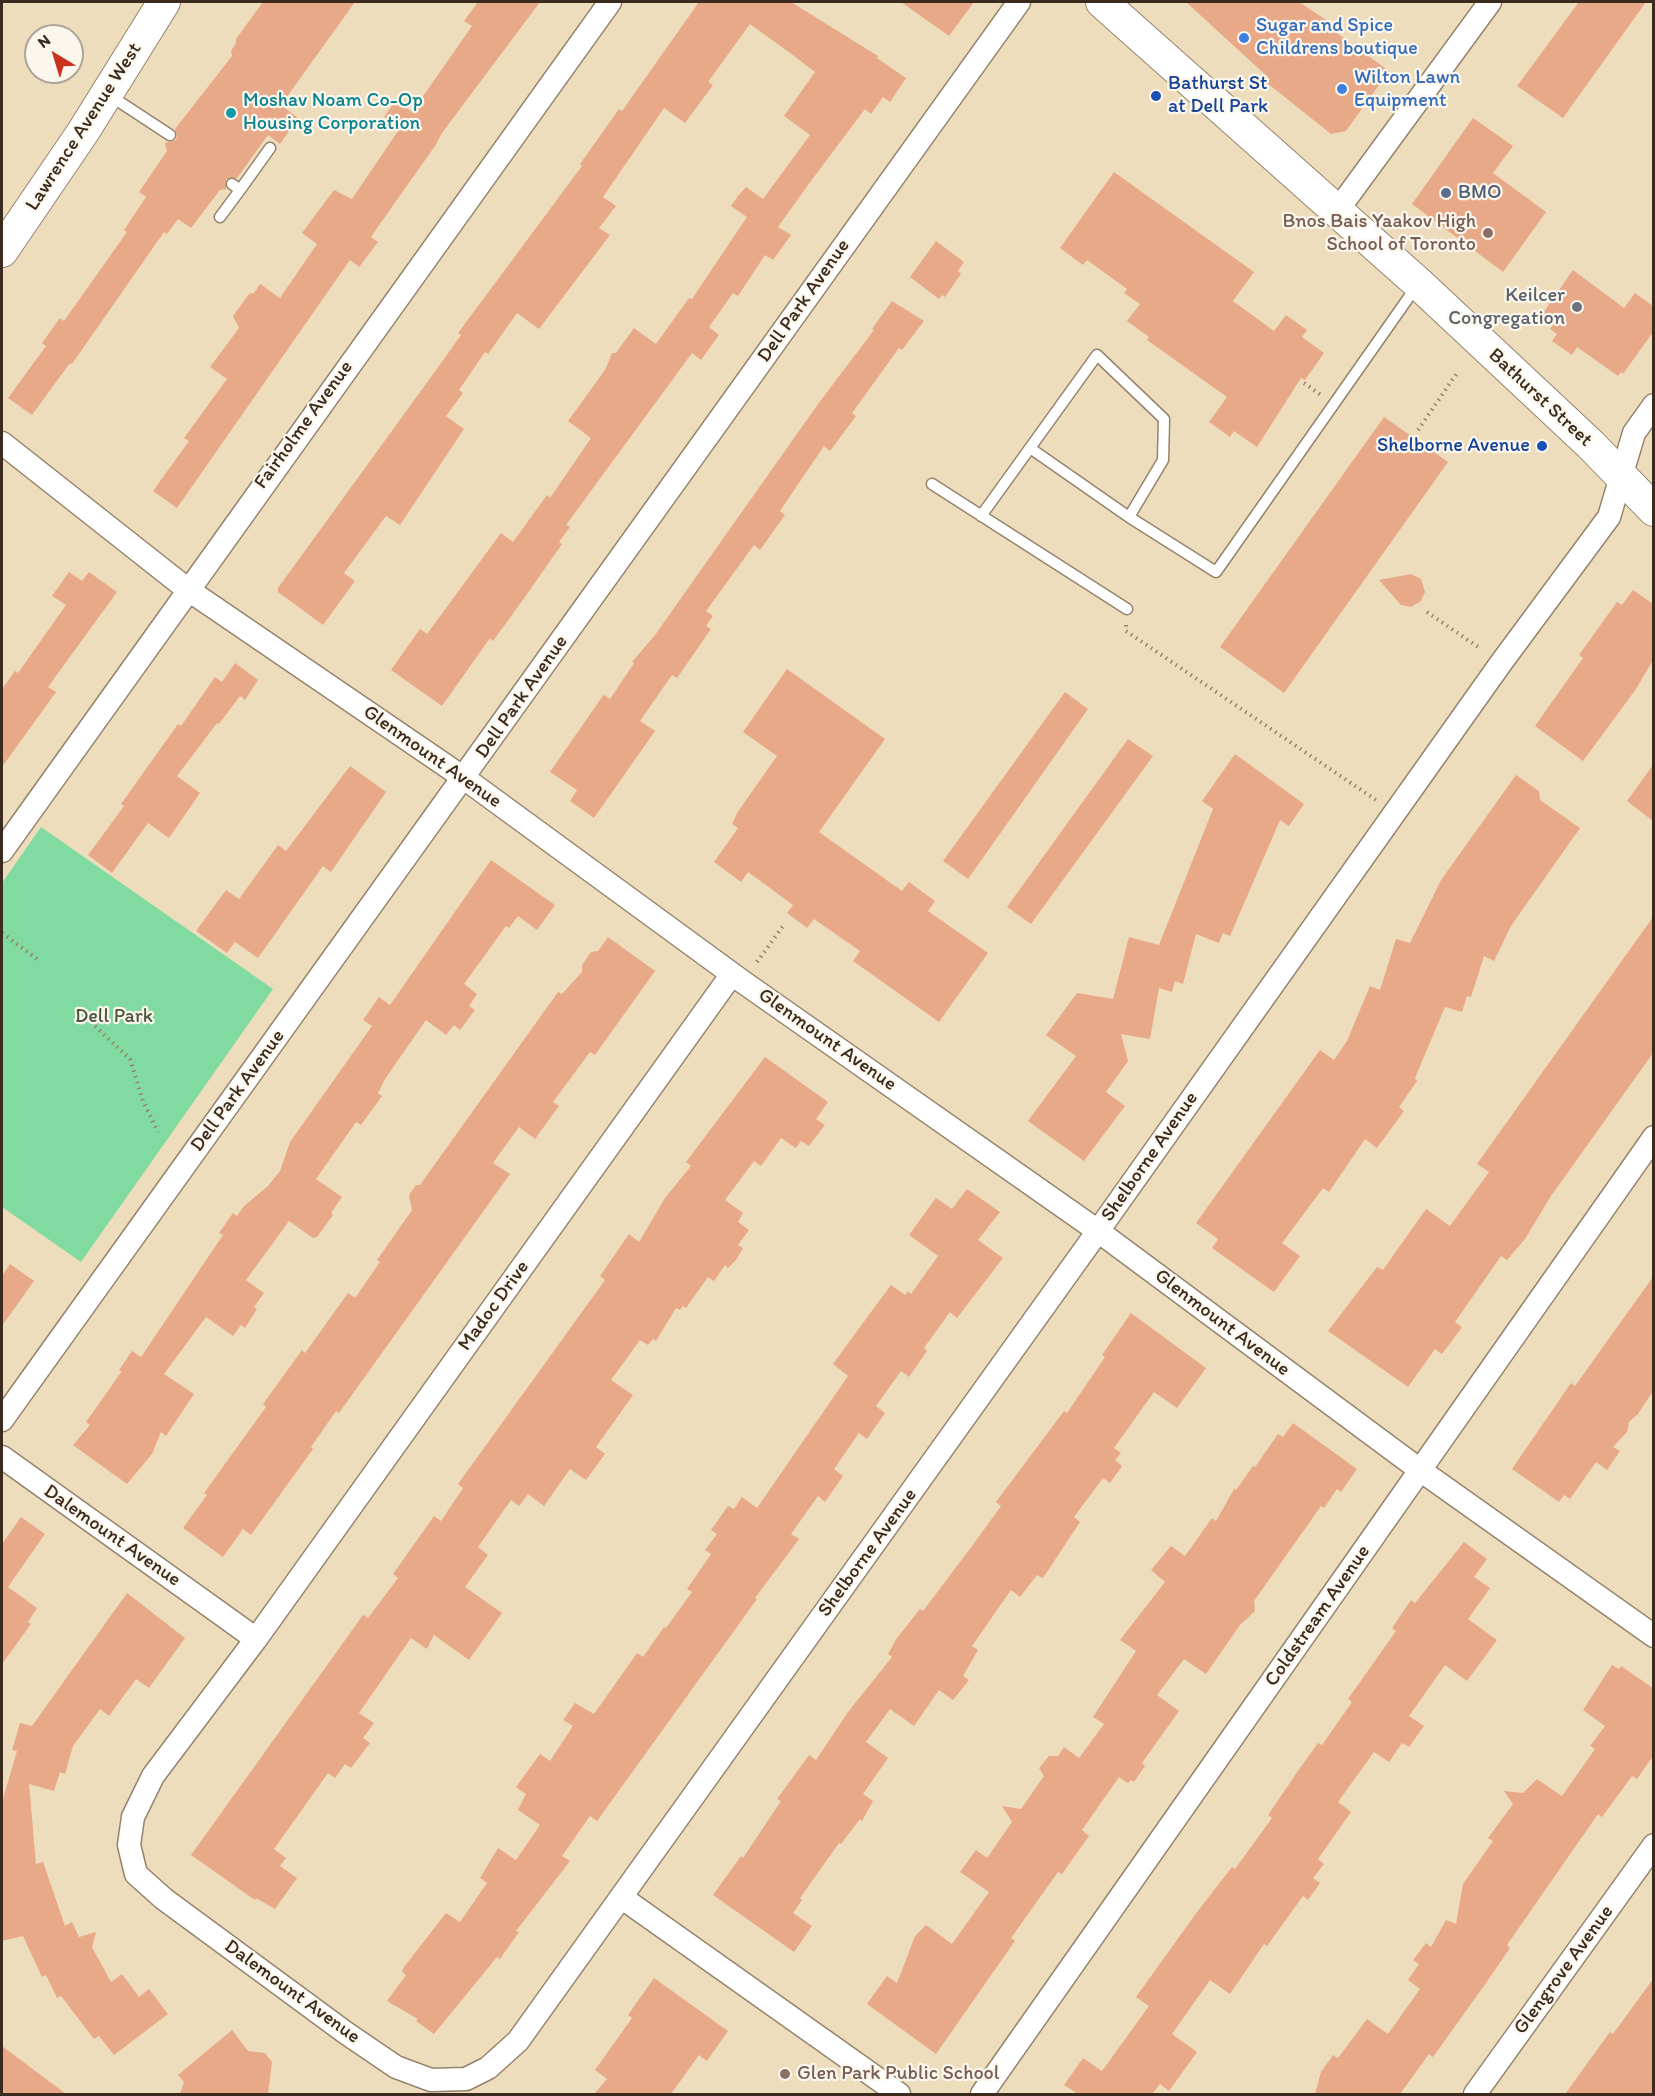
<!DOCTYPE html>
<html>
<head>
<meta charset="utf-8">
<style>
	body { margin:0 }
	#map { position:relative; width:1655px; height:2096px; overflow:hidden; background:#eeddbc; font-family:Itim,sans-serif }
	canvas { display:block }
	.frame { position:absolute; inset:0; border:3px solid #3b2a1e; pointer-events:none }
	.north { position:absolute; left:24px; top:24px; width:60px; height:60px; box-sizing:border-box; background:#fbf7ec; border:2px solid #aea59a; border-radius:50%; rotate:322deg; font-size:16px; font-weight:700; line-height:24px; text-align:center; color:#3b2a1e }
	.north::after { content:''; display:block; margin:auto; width:21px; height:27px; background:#c8321e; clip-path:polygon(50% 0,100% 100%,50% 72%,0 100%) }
</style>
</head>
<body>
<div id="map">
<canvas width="1655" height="2096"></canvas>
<div class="frame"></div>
<div class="north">N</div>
</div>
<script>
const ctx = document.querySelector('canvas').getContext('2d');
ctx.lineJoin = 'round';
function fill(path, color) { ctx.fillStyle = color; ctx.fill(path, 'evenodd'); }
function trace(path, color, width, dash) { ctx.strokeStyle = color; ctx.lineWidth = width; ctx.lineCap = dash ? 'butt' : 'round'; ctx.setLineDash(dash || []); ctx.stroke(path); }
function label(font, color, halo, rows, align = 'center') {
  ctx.font = font + ' Itim,sans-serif'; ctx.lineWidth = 4.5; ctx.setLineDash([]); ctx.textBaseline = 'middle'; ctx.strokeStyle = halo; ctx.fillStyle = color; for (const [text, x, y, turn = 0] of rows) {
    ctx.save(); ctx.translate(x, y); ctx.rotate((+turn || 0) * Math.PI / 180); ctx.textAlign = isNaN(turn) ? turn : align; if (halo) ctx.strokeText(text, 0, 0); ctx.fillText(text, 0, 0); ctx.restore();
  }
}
const green = new Path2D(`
	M41,827l232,162 -192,273 -79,-55v-324z`);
const building = new Path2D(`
	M263,2h92l-74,103 17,13 -18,26 -12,-9 -31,43 -11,1v10l-6,1 -29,38 -13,-9 -11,15 -3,-2 -92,132 -2,-1 -38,52 -24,-17 38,-52 -4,-3 18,-25 4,3 63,-89 -3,-2 22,-33 -7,-5 28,-41 -2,-8 11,-3 1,-5 -2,-6 57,-73 -1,-5 5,-8v-4z
	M478,2h62l-98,131 -7,13 -53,75 -11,16 7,5 -19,25 -9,-7 -173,248 -24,-17 36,-50 -5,-3 43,-59 -17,-12 29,-39 -6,-12 16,-22 5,-1 6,-9 20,14 37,-54 -15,-11 32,-43 18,9 48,-71 -16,-11 12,-17 16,12 60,-86 -8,-5z
	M699,2h92l87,54 -1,2 29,20 -16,24 -7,-5 -12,17 -6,-5 -57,76 -30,42 13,8 -18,25 -8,-5 -27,41 -5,-3 -24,34 10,8 -18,25 -9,-7 -126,172 4,2 -11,15 3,2 -37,53 -32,44 -3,-3 -48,68 -51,-36 29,-41 7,5 74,-101 12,9 34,-47 3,3 41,-60 -23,-17 37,-51 7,-17h4l18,-25 22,16 33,-46 3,1 55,-82 -16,-11 7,-10 8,-9 17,12 47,-64 -26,-19 31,-44 -25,-19 -40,-29 -42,58 5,3 -28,38 -21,-15 -61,89 13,9 -17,22 11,7 -71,94 -22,-16 -29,41 -3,-2 -26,38 4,3 -17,23 18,13 -64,96 -14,-9 -42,57 11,8 -32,44 -45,-33v-4l166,-229 17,-24 -3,-2 124,-167 -2,-2 39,-55 3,2z
	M901,2h73l-25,34z
	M1186,2h113l41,27 -3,4 52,38 -43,60 -15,3 -64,-51 3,-4z
	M1579,2h67l-83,116 -46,-32z
	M1473,118l40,28 -20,27 53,39 -43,60 -91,-68z
	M1114,172l140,100 -21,29 41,30 12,-16 21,15 -5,7 22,16 -19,27 -4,-2 -44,69 -23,-16 -4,6 -21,-15 18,-25 -80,-57 2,-3 -22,-16 13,-17 -16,-11 3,-4 -40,-29 -4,5 -23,-17z
	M936,241l28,21 -6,9 3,3 -16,23 -3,-2 -3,4 -29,-22z
	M1573,270l51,38 11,-15 18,13v26l-30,42 -2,-2 -3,4 -41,-29 -5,8 -20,-14 5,-7 -7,-5 3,-4 -12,-9z
	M892,301l32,20 -22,29 -3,-2 -47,65 4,3 -26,35 -6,-5 -44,65 5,4 -25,35 -6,-5 -48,66 7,5 -7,10 5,3 -34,49 -5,-3 -32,46 15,10 -61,87 -24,-17 7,-11 -27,-18 52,-75 2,-2 6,4 24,-36 -2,-1 23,-27 163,-231 56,-74 -2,-1z
	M1384,417l64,45 -164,231 -64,-46z
	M69,572l13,9 7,-9 28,20 -69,95 8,5 -54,75v-78l13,-18 3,2 48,-68 -14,-9z
	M1411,574l10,5 4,13 -4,9 -10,6 -10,-2 -22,-25z
	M1633,590l20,14v56l-17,29 -53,72 -48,-35 48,-68 -4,-3 38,-53 5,3z
	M235,663l23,17 -13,20 -5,-4 -21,28 -2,-1 -40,53 23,17 -31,45 -21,-15 -36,50 -24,-18 36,-49 -3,-2 57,-80 3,2 34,-49 7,5z
	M787,669l98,70 -66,93 83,59 7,-9 26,19 -7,10 60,42 -49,69 -86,-61 7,-10 -46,-32 -7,9 -20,-15 6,-8 -45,-33 -7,10 -27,-20 24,-34 -6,-4 5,-11 40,-57 -34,-24z
	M1065,692l23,17 -120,170 -25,-18z
	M1128,739l25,17 -122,168 -24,-17z
	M1235,754l69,50 -15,22 -9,-6 -50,116 -7,-3 -4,10 -23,-9 -13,50 -8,-3 -3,11 -13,-4 -9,51 -29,-5 7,27 -22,31 19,14 -41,55 -56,-40 48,-65 -30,-21 31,-42 36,6 16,-62 30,8 54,-136 -11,-8z
	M1653,765v56l-26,-20z
	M350,766l36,26 -55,80 -8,-6 -65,92 -23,-16 -8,11 -31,-22 30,-41 13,9 39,-54 8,6z
	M1516,775l23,16 1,9 40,28 -69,98 -17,35 -10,-5 -13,41 -4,-1 -5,16 -17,-5 -30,71 2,3 -18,26 5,4 -27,37 -12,-9 -36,53 -6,-4 -41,55 18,13 -26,36 -62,-44 6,-9 -22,-16 124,-173 14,10 13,-19 23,-55 10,4 16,-51 14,4 31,-63z
	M491,860l64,45 -18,25 -19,-14 -9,12 -3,-2 -42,58 13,10 -8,12 6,4 -15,20 -6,-5 -8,10 -20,-15 -41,59 -7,14 4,3 -21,29 -5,-3 -40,57 26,18 -11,16 2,2 -16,22 -4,1 -24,-17 -43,59 18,13 -10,14 3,2 -12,19 -4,-3 -8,11 -27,-19 -42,57 30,20 -28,42 -5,-4 -9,22 -25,30 -54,-39 17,-20 -4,-3 36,-51 -3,-1 13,-19 9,6 82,-122 -4,-2 14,-20 4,3 7,-10 24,-20 12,-15 10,-29 82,-116 -9,-6 16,-23 11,8z
	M1653,917v136l-102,143 -26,43 -18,21 -6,-4 -46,66 7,5 -20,27 -7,-5 -27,38 -80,-56 49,-64 6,3 43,-61 24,17 39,-54 -12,-8z
	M608,937l47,34 -60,84 -5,-3 -37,50 6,4 -24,33 -16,-12 -26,36 17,11 -171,239 -3,-2 -25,36 2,2 -62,86 -8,-6 -20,28 -40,-29 24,-33 -3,-2 62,-86 -3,-3 39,-54 3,3 43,-60 7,5 25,-36 -3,-2 35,-50 -3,-15 7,-10h4l138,-193 4,2 20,-22v-7l9,-13 7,-1z
	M765,1057l63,45 -12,17 9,6 -16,21 -8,-5 -5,7 -15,-10 -20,28 -7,-5 -29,39 18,13 -5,9 11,8 -11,15 5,3 -7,12 -8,8 -3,-3 -11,16 -6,-4 -22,31 -3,-2 -3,4 -4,-2 -20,33 -3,-2 -5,6 -8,-5 -29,40 22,15 -37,52 9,7 -19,26 -16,-11 -26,37 -16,-12 -9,12 -8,-6 -33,47 10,8 -23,32 37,26 -33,47 -35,-25 -7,14 -16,-11 -52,75 15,10 -11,15 7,5 -19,25 -6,-4 -10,14 -7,-5 -54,76 12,9 -6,8 17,12 -22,31 -19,-11 -1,2 -64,-45 172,-240 5,3 30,-40 -5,-4 41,-58 7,5 22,-33 -5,-4 147,-204 -5,-4 29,-42 10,8 26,-44 26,-32 -5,-4z
	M967,1189l33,23 -22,28 25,18 -46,60 -7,-6 -26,36 3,3 -18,26 -8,-6 -25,35 9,7 -18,26 -8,-6 -25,36 9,7 -18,26 -7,-6 -27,38 8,5 -44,59 2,1 -160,222 -7,-5 -28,40 8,5 -54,70 3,1 -19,27 -3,-2 -63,77 -18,-13 2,-2 -31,-18 19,-26 -4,-3 2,-5 42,-54 14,9 27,-39 -7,-5 18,-30 18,12 24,-35 -22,-15 8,-16 -10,-7 24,-33 10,7 23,-35 -10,-6 12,-17 19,11 43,-61 6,4 21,-30 2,1 26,-36 -5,-3 24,-35 -6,-4 12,-16 -6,-4 17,-24 6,3 8,-12 15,11 91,-132 -15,-12 24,-33 34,-46 14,10 3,-4 3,3 27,-38 -29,-21 27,-37 16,11z
	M10,1264l24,17 -32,45v-50z
	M1653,1277v114l-15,23 -9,8 -2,10 -14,15 7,4 -13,19 -11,-8 -26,37 -6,-4 -5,7 -47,-33 59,-86 4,3z
	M1131,1313l75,55 -29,40 -23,-16 -40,56 7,5 -6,7 7,6 -12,17 -7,-5 -29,39 6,5 -35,53 -3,3 -5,-3 -17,22 -9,-7 -39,56 6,4 -15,26 6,4 -16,20 -14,-10 -25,36 -24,-17 -24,33 22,16 -25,36 10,7 -11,20 -2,-2 -19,25 -2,-1 -39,55 2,2 -9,13 19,13 -18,26 -81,-57 28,-39 2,2 38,-57 -4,-2 32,-44 7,5 32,-48 44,-55 -4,-3 9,-16 23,-29 3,2 49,-65 29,-40 -5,-4 68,-91 3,2 38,-56 -3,-2z
	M1293,1423l64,46 -16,23 -4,-3 -13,19 -3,-2 -67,95 1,10 -15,14 -34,49 -22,-15 -27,36 22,16 -37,52 3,3 -11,16 -3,-2 -3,3 -9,-6 -37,53 7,6 -27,38 -4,-2 -47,66 4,3 -79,113 -69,-50 20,-28 10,7 18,-47 11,-11 26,19 37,-52 -29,-20 16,-22 11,8 25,-36 -10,-16 19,3 23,-33 -5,-8 10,-12h9l6,-9 15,11 25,-34 -11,-7 43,-66 -16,-11 45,-58 -14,-12 20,-24 14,10 27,-38 4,3 18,-32 2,1 17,-24 2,1 23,-33 5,3z
	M21,1517l24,17 -37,53 29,21 -9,14 3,2 -29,40v-120z
	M1464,1542l23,17 -13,18 16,11 -22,31 29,21 -30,41 -22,-16 -36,51 15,10 -15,21 -7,-4 -13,19 -15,-10 -36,50 13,10 -33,47 6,5 -11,14 7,5 -12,17 -5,-4 -36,50 -3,-2 -34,50 -20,-14 -38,54 25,18 -28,39 -9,-7 -8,10h-74l-14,-9 19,-27 19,13 47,-65 -13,-9 61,-85 35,-45 3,2 37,-51 -4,-3 32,-47 18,-25 4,2 30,-43 -4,-3 48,-68 -4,-3 19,-28 4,3z
	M127,1593l58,45 -36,50 -13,-9 -27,37 -9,-7 -27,37 -8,28 -5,-2 -6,19 -25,-7 7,80 7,-2 22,64 7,-4 7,15 17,-5 -4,15 19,35 11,-8 17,23 10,-8 19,25 -54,41 -15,-19 -5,3 -33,-43 -4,2 -11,-23 -4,2 -19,-41 -21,5v-139l15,-51 -5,-1 8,-27 12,3z
	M1612,1665l7,4 2,-3 32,22v68l-16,23 -5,-3 -30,41 -4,-3 -91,131 3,3 -24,35 -53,74 -4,-3 -29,40h-85l6,-22 12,-17 5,3 29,-39 21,15 32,-45 -12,-9 11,-16 -6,-4 13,-17 5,4 15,-27 10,4 7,-40 30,-43 -5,-3 25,-34 -9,-13 19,2 14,-14 25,17 33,-47 -5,-3 15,-20 -22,-16z
	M654,1978l74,53 -21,30 -8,-6 -28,39h-77l13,-15 -12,-9 37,-52 -4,-3z
	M1653,1979v115h-88l45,-62 3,2z
	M232,2030l16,21 17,2 7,9 -4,32h-88l4,-12 -6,-7z
	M2,2046l64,48h-64z`);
const path = new Path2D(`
	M1304,383l17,12
	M1418,430l39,-57
	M1427,612l54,37
	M1126,625v6l250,169
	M2,933l35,26
	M757,962l26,-36
	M95,1026l35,33 13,42 15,31`);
const service = new Path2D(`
	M109,95l61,40
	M232,184l8,6 30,-42
	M220,217l20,-27
	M1030,448l99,69
	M932,484l195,125
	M981,516l116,-161 67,64 -1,41 -34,57 87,55 200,-285`);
const minor = new Path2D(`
	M1337,211l153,-209
	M2,443l185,146 277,189 279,204 355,249 322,239 234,166
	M2,851l608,-849
	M732,974l-476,665 -103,137 -20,41 -4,28 7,29 28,25 182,134 50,34 35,13 35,-1 22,-11 30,-27 580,-810 403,-568 108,-146 25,-84 20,-28
	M2,1420l1017,-1418
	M2,1457l254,182
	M621,1897l278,197
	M982,2094l672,-957
	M1475,2094l179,-249`);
const secondary = new Path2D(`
	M1102,2l316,281 173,162 63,65
	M2,251l81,-119 81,-130`);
const markers = [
	[1244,38,6,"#3f7fe0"],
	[1342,89,6,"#3f7fe0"],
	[1156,96,6,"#1a4fb4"],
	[231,113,6,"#0f9aa8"],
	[1446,193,6,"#5c6f8a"],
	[1488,233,6,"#8d6e63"],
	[1577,307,6,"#6b7280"],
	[1542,446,6,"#1a4fb4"],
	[785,2074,6,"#8d6e63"]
];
const shopNames = [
	["Sugar and Spice",1256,26],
	["Childrens boutique",1256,49],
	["Wilton Lawn",1354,78],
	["Equipment",1354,101]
];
const transitNames = [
	["Bathurst St",1168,84],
	["at Dell Park",1168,107],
	["Shelborne Avenue",1530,446,"right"]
];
const cultureNames = [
	["Moshav Noam Co-Op",243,101],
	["Housing Corporation",243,124]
];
const streetNames = [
	["Lawrence Avenue West",84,127,-57],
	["Dell Park Avenue",804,301,-55],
	["Bathurst Street",1540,398,43],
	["Fairholme Avenue",304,425,-54],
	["Dell Park Avenue",522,697,-55],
	["Glenmount Avenue",432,757,35],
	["Glenmount Avenue",827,1040,35],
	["Dell Park Avenue",238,1091,-54],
	["Shelborne Avenue",1150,1157,-55],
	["Madoc Drive",494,1306,-54],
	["Glenmount Avenue",1222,1323,37],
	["Dalemount Avenue",112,1536,35],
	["Shelborne Avenue",868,1553,-54],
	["Coldstream Avenue",1318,1616,-55],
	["Glengrove Avenue",1564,1970,-54],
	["Dalemount Avenue",292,1992,36]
];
const serviceNames = [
	["BMO",1458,193]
];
const educationNames = [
	["Bnos Bais Yaakov High",1476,222],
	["School of Toronto",1476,245],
	["Glen Park Public School",797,2074,"left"]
];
const worshipNames = [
	["Keilcer",1565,296],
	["Congregation",1565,319]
];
const parkNames = [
	["Dell Park",114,1017]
];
fill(green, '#81da9f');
fill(building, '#e8a989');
trace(service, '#94846d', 13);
trace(minor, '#94846d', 25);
trace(secondary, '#94846d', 34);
trace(path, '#94846d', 4, [1.5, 4.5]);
trace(service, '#fff', 10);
trace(minor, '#fff', 22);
trace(secondary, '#fff', 32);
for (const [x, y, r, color] of markers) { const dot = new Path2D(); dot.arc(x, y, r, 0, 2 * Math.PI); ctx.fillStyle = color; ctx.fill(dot); trace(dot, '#fbf7ec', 2); }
label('20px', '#366cbe', '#fbf7ec', shopNames, 'left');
label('20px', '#164399', '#fbf7ec', transitNames, 'left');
label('20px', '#0d838f', '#fbf7ec', cultureNames, 'left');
label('20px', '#3b2a1e', '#fbf7ec', streetNames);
label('20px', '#4e5e75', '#fbf7ec', serviceNames, 'left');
label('20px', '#785e54', '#fbf7ec', educationNames, 'right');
label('20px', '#5b616d', '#fbf7ec', worshipNames, 'right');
label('20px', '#4c563e', '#fbf7ec', parkNames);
</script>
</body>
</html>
